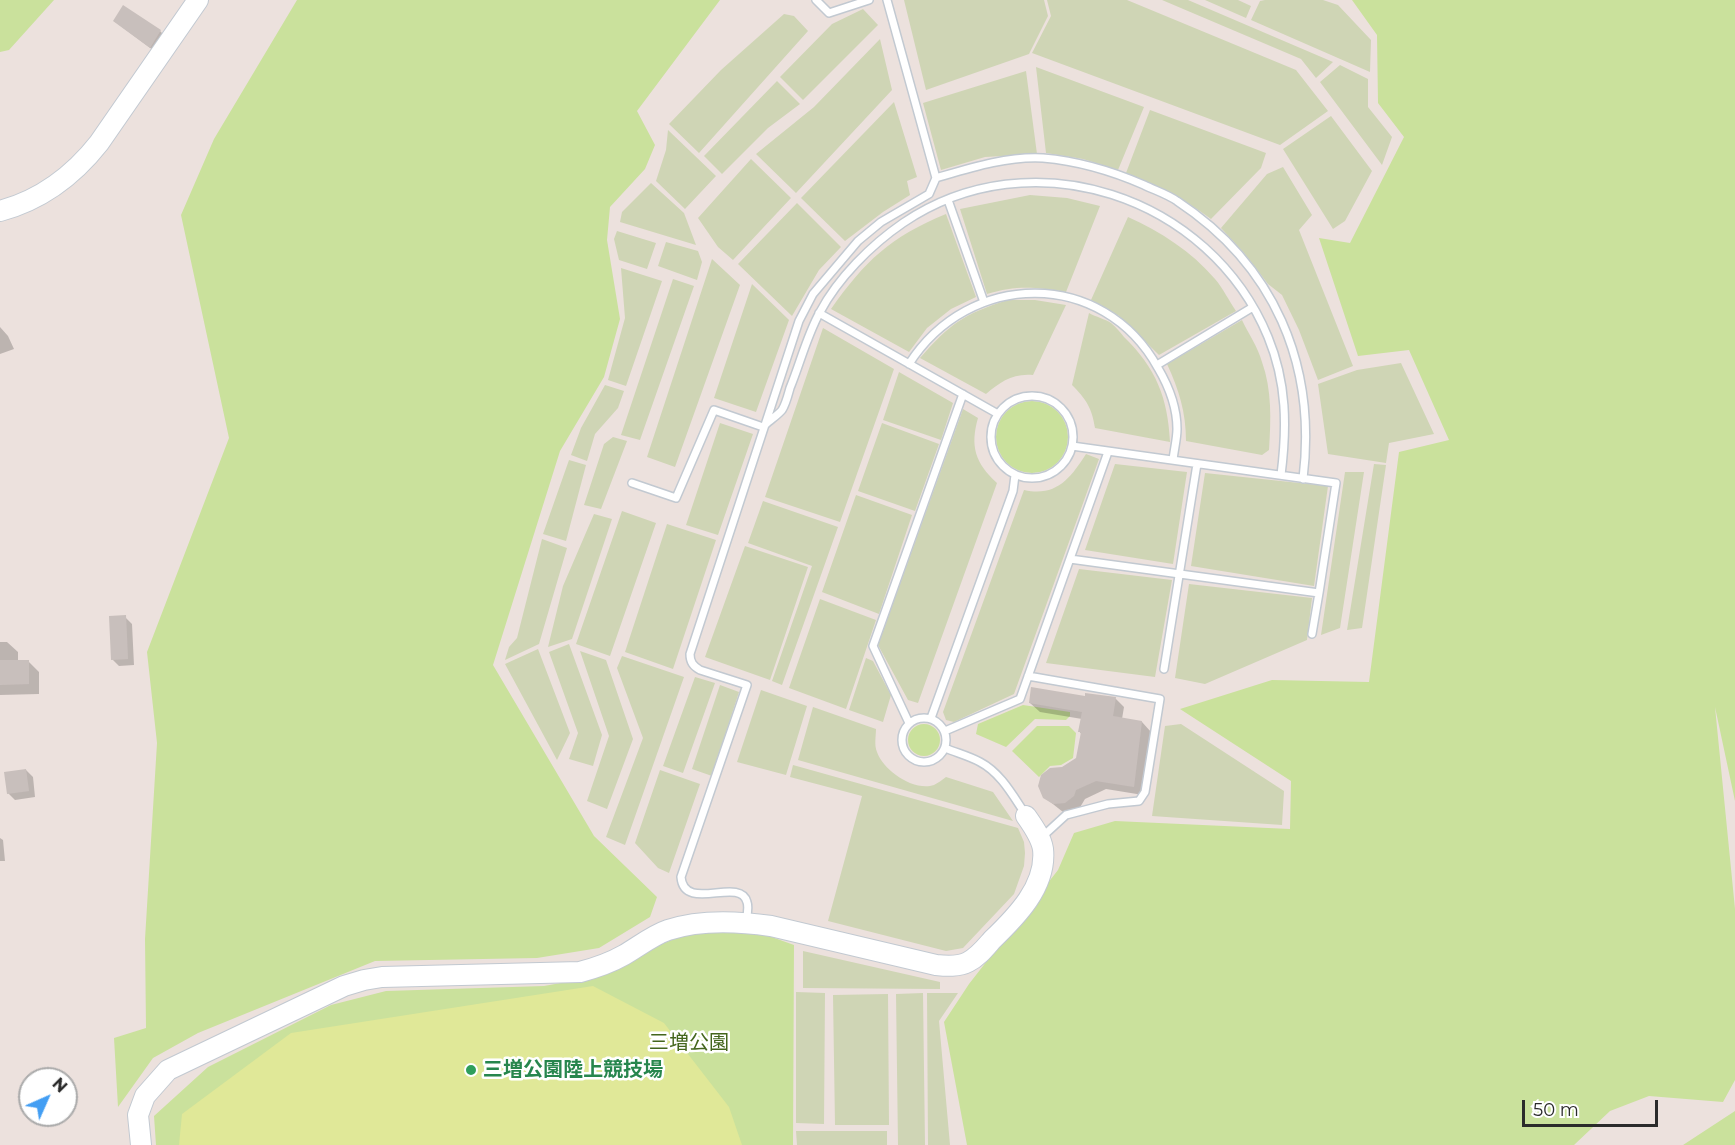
<!DOCTYPE html>
<html>
<head>
<meta charset="utf-8">
<style>
	body { margin:0 }
	#map { position:relative; width:1735px; height:1145px; overflow:hidden; background:#ece1dd; font-family:Montserrat,sans-serif }
	canvas { display:block }
	.north { position:absolute; left:18px; top:1067px; width:60px; height:60px; box-sizing:border-box; background:#fff; border:2px solid #aaa; border-radius:50%; rotate:45deg; font-size:16px; font-weight:700; line-height:24px; text-align:center; color:#2b2b2b }
	.north::after { content:''; display:block; margin:auto; width:21px; height:27px; background:#439ef3; clip-path:polygon(50% 0,100% 100%,50% 72%,0 100%) }
	.scale { position:absolute; left:1522px; top:1100px; width:136px; height:27px; box-sizing:border-box; border:3px solid #2b2b2b; border-top:0; padding-left:8px; font-size:18px; line-height:21px; white-space:nowrap; color:#2b2b2b; -webkit-text-stroke:4px #fff; paint-order:stroke }
</style>
</head>
<body>
<div id="map">
<canvas width="1735" height="1145"></canvas>
<div class="north">N</div>
<div class="scale">50 m</div>
</div>
<script>
const ctx = document.querySelector('canvas').getContext('2d');
ctx.lineJoin = 'round';
function fill(path, color) { ctx.fillStyle = color; ctx.fill(path, 'evenodd'); }
function trace(path, color, width, dash) { ctx.strokeStyle = color; ctx.lineWidth = width; ctx.lineCap = dash ? 'butt' : 'round'; ctx.setLineDash(dash || []); ctx.stroke(path); }
function label(font, color, halo, rows, align = 'center') {
  ctx.font = font + ' Montserrat,"Noto Sans JP",sans-serif'; ctx.lineWidth = 5; ctx.setLineDash([]); ctx.textBaseline = 'middle'; ctx.strokeStyle = halo; ctx.fillStyle = color; for (const [text, x, y, turn = 0] of rows) {
    ctx.save(); ctx.translate(x, y); ctx.rotate((+turn || 0) * Math.PI / 180); ctx.textAlign = isNaN(turn) ? turn : align; if (halo) ctx.strokeText(text, 0, 0); ctx.fillText(text, 0, 0); ctx.restore();
  }
}
const green = new Path2D(`
	M0,0h54l-45,50 -9,2z
	M297,0h423l-83,111 18,34 -10,24 -35,38 -3,33 13,79 -16,58 -44,74 -67,214 101,171 63,61 -7,20 -51,31 -62,10 -162,3 -177,72 -45,25 -35,49 -4,-69 32,-10 -1,-89 12,-196 -10,-91 82,-214 -48,-223 33,-76z
	M1352,0h383v801l-20,-94 20,202v171l-12,22 -74,-6 -39,15 -36,34h-607l-23,-123 25,-38 89,-114 16,-37 41,-12 175,8 1,-48 -111,-72 92,-29 97,2 30,-230 50,-12 -40,-90 -51,6 -39,-118 31,5 54,-106 -26,-34 -1,-68z
	M996 437a36 36 0 1 1 72 0a36 36 0 1 1-72 0Z
	M1023,705l47,7v4l-4,4 -31,-1 -29,28 -30,-13 2,-10z
	M908 740a16 16 0 1 1 32 0a16 16 0 1 1-32 0Z
	M1037,726h32l7,7 -3,25 -12,7 -11,1 -11,11 -27,-26z
	M755,931l39,14 -1,200h-637l-2,-29 54,-49 123,-62 55,-14 158,-5 50,-9 60,-30 25,-10 26,-5z
	M1735,1111v34h-52z`);
const cemetery = new Path2D(`
	M904,0h140l4,16 -19,38 -103,36z
	M1047,0h80l169,70 32,41 -48,34 -248,-92 19,-37z
	M1162,0h26l145,62 -17,16 -15,-19z
	M1205,0h33l13,6 -5,12z
	M1265,0h58l15,5 33,35 -1,32 -119,-52 9,-19z
	M863,9l15,16 -75,75 -23,-23 52,-53z
	M784,14l10,2 14,15 -109,122 -30,-29 52,-54z
	M880,39l12,51 -96,103 -40,-39 58,-47z
	M1340,65l28,14v28l24,30 -10,28 -62,-83z
	M1036,67l108,40 -26,63 -35,-11 -37,-6z
	M1026,71l11,83 -52,3 -44,13 -18,-67z
	M777,81l23,23 -32,24 -46,46 -18,-18z
	M894,102l23,75 -10,4 3,14 -27,17 -38,29 -44,-43z
	M1150,110l116,43 -5,15 -50,51c-27,-20 -54,-34 -85,-46z
	M1331,116l41,55 -27,50 -12,8 -50,-80z
	M668,130l48,46 -31,33 -29,-28 10,-31z
	M751,159l40,39 -58,62 -15,-13 -20,-29z
	M1283,167l29,48 -13,15 54,136 -35,14 -19,-50 -17,-35 -14,-11 -24,-31 -23,-25 46,-54z
	M651,183l33,30 12,32 -76,-23 2,-10z
	M1030,195l37,3 33,8 -34,86c-30,-5 -50,-7 -79,2l-27,-85z
	M797,203l44,44 -22,23 -27,46 -54,-52z
	M946,214l30,83 -25,12 -24,19 -18,24 -78,-43c34,-48 59,-72 115,-95z
	M1128,217c33,15 63,34 87,62 8,9 14,22 21,32l-77,44 -40,-39 -28,-16z
	M617,231l39,12 -9,26 -28,-9 -5,-21z
	M666,242l32,9 4,11 -5,18 -39,-14z
	M712,259l28,26 -65,182 -28,-10z
	M621,268l41,13 -36,105 -18,-6 17,-62z
	M673,279l21,7 -54,154 -19,-5z
	M752,284l37,36 -33,92 -42,-14z
	M1008,300h27l31,5 -33,70c-20,-2 -33,7 -47,19l-66,-36c30,-34 43,-44 88,-58z
	M1089,313c7,4 16,6 22,10 5,4 9,9 13,14 32,31 44,61 46,105l-75,-14c-3,-20 -9,-29 -23,-43z
	M1242,320c6,13 16,27 20,42 10,28 9,58 7,88l-7,5 -76,-14c0,-29 -7,-51 -19,-77z
	M823,328l71,41 -54,153 -75,-25z
	M1401,363l33,71 -45,9 -3,20 -58,-9 -10,-70 39,-14z
	M899,372l54,31 -12,37 -58,-20z
	M605,385l19,6 -6,17 -23,26 -8,27 -16,-6 10,-27z
	M963,409l15,9c-8,28 -3,45 19,65l-79,220 -10,-3 -30,-55z
	M720,423l33,11 -35,101 -32,-10z
	M882,423l57,21 -24,67 -57,-20z
	M613,437l14,4 -26,68 -17,-4 20,-61z
	M1086,454l13,5 -85,235 -60,28 -8,-2 -3,-8 81,-222c32,7 46,-11 62,-36z
	M569,460l17,5 -20,76 -23,-7z
	M1115,464l72,8 -14,92 -88,-14z
	M1374,464l12,1 -24,163 -15,2z
	M1345,472h19l-24,156 -19,7z
	M1205,473l123,13 -14,100 -123,-20z
	M856,495l56,20 -33,99 -57,-22z
	M763,501l75,26 -56,158 -10,-4 40,-115 -64,-23z
	M622,511l34,12 -46,133 -34,-12z
	M594,514l18,5 -40,120 -24,8 15,-61z
	M667,524l49,16 -43,129 -48,-17z
	M542,539l25,9 -28,96 -34,16 4,-13 8,-9z
	M745,546l63,21 -38,113 -65,-23z
	M1079,569l93,11 -17,97 -109,-14z
	M1189,584l123,14 -5,42 -102,44 -30,-6z
	M820,599l56,21 -30,89 -57,-21z
	M569,644l33,91 -9,31 -24,-7 9,-26 -29,-81z
	M538,649l32,84 -13,27 -52,-96z
	M580,651l26,9 27,79 -26,70 -20,-8 22,-65z
	M622,656l62,21 -59,168 -19,-8 37,-99 -26,-70z
	M866,658l7,3 18,34 -8,27 -34,-12z
	M695,677l20,6 -32,90 -20,-7z
	M720,685l19,7 -27,84 -20,-7z
	M761,690l46,16 -21,69 -49,-13z
	M813,707l63,22c0,7 -2,16 1,23 6,18 37,40 57,33 4,-2 8,-5 12,-8l47,15 20,29 -215,-61z
	M1181,724l103,67 -2,34 -130,-9 13,-90z
	M793,765l225,63 6,14 1,11 -1,13 -10,28 -51,54 -17,3 -118,-30 34,-125 -72,-19z
	M660,770l40,14 -31,89 -11,-5 -23,-25z
	M803,951l137,31v7l-137,-1z
	M796,992l29,1 -1,131 -28,-1z
	M923,993l2,152h-27l-2,-151z
	M927,993h31l-19,28 11,124h-22z
	M888,994l1,131h-54l-2,-130z
	M796,1131h91v14h-90z`);
const pitch = new Path2D(`
	M593,986l71,37 65,84 13,38h-563l3,-31 109,-81z`);
const shadow = new Path2D(`
	M114,21l46,10 7,7 -10,15z
	M0,327l8,9 6,13 -14,5z
	M125,617l7,7 2,41 -15,1 -7,-7z
	M0,642h7l11,10v9h10l11,11v22l-39,1z
	M1086,697l29,1 9,9 -2,12 20,3 9,10 -8,63 -37,-6 -21,10 -6,10 -11,4 -5,-1 -19,-15 19,-29 15,-9 4,-24 -3,-4 3,-12 -42,-7 -10,-9z
	M26,770l7,7 2,20 -20,3 -7,-7z
	M0,838l3,2 2,21h-5z`);
const building = new Path2D(`
	M123,5l38,25 -11,18 -37,-27z
	M126,615l2,44 -17,1 -2,-44z
	M0,660h29v24l-29,1z
	M1031,687l54,9v-3l31,4 -3,19 29,5 -8,66 -38,-6 -20,9 -2,6 -9,7 -12,1 -10,-6 -5,-12 3,-11 9,-7 12,-1 14,-9 5,-26h-3l4,-20 -53,-9z
	M26,769l3,22 -22,3 -3,-22z`);
const lane = new Path2D(`
	M816,0l13,13 40,-13
	M936,178c34,-10 71,-22 107,-20 35,3 69,13 101,27 10,5 23,9 33,16 97,64 140,163 126,278
	M948,200l36,102
	M819,313l179,101
	M909,364c60,-94 194,-96 249,4 10,17 19,40 19,61 0,10 -3,21 -4,31
	M1157,365l96,-58
	M991 437a41 41 0 1 1 82 0a41 41 0 1 1-82 0Z
	M765,425c5,-5 13,-10 17,-15 4,-6 6,-15 8,-22 10,-24 17,-53 30,-76 18,-34 51,-67 83,-89 128,-87 307,-27 365,114 19,46 19,90 13,138
	M632,483l44,15 38,-88 49,17
	M1070,559l249,34 17,-110 -264,-37
	M1312,634l7,-41
	M1164,669l33,-205
	M1028,676l132,23 -15,93 -6,9 -31,3 -42,11 -24,22
	M902 740a22 22 0 1 1 44 0a22 22 0 1 1-44 0Z
	M931,718l82,-227 2,-16
	M909,723l-36,-77 90,-252
	M945,731l75,-32 88,-247
	M945,748c12,5 24,8 35,14 21,11 33,34 46,53
	M746,921c1,-5 3,-13 1,-19 -7,-26 -63,11 -66,-25l66,-192 -47,-15c-7,-4 -10,-8 -10,-16l109,-333 14,-27 45,-53 23,-19 48,-28 7,-16 -49,-178`);
const secondary = new Path2D(`
	M0,211c41,-11 73,-35 99,-68l99,-143
	M141,1145l-3,-30 7,-19 23,-26 176,-84 20,-6 18,-3 198,-5c15,-4 30,-9 44,-17 14,-8 29,-20 44,-25 33,-11 69,-9 103,-4l165,39c10,1 23,2 32,-3 10,-5 17,-14 24,-22 24,-23 55,-54 51,-91 -2,-12 -10,-23 -17,-33`);
const markers = [
	[471,1070,6,"#2e9e5b"]
];
const parkNames = [
	["三増公園",689,1043]
];
const leisureNames = [
	["三増公園陸上競技場",483,1070]
];
fill(green, '#cae19c');
fill(cemetery, '#cfd5b5');
fill(pitch, '#e0e898');
fill(shadow, '#0003');
fill(building, '#c8bfbc');
trace(lane, '#c2c9d1', 10);
trace(secondary, '#c2c9d1', 22);
trace(lane, '#fff', 7);
trace(secondary, '#fff', 20);
for (const [x, y, r, color] of markers) { const dot = new Path2D(); dot.arc(x, y, r, 0, 2 * Math.PI); ctx.fillStyle = color; ctx.fill(dot); trace(dot, '#fff', 2); }
label('20px', '#44661d', '#fff', parkNames);
label('bold 20px', '#27864d', '#fff', leisureNames, 'left');
</script>
</body>
</html>
